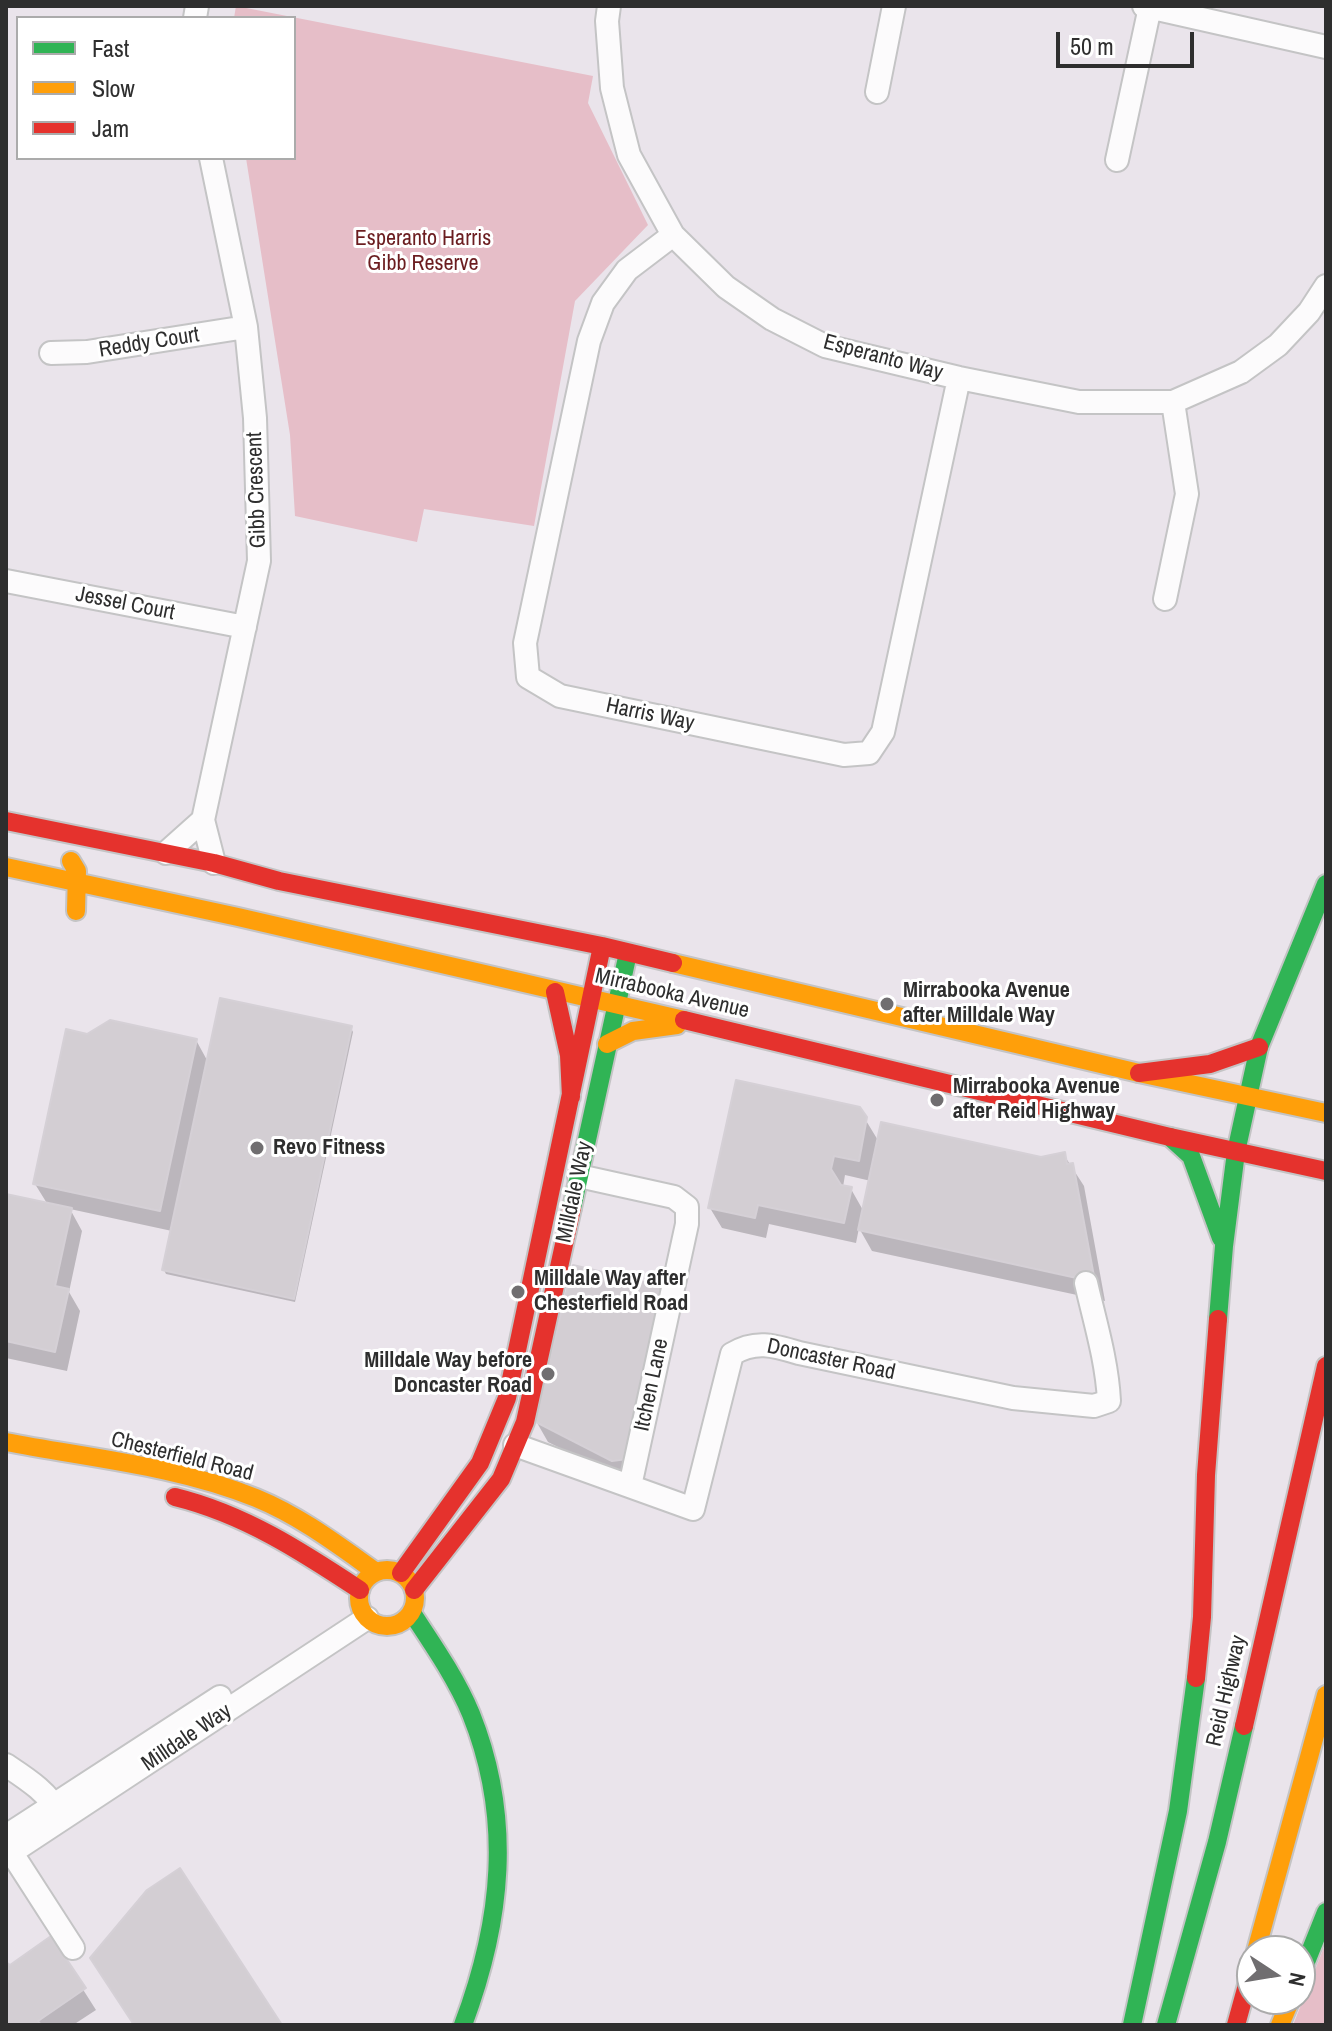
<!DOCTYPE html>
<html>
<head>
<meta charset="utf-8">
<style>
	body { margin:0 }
	#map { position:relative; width:1332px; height:2031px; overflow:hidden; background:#eae4eb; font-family:"Archivo Narrow",sans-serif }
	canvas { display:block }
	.frame { position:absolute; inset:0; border:8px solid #2e2e2e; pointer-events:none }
	.legend { position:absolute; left:16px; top:16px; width:280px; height:144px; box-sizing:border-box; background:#fff; border:2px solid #ababab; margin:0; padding:10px 14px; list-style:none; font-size:24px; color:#2e2e2e }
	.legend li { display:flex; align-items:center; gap:16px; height:40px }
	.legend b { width:40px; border:2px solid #ababab }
	.north { position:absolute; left:1236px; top:1935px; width:80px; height:80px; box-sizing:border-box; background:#fff; border:2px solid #ababab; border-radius:50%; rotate:102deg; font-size:22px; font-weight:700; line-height:32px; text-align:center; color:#2e2e2e }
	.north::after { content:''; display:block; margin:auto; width:28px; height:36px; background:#706e70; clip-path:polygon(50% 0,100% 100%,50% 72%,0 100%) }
	.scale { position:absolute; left:1056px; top:32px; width:138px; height:36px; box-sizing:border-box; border:4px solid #2e2e2e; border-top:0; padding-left:10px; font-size:24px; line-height:28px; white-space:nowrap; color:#2e2e2e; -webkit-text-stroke:6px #fff; paint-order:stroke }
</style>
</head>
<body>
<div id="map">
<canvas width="1332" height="2031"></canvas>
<div class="frame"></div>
<ul class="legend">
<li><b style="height:10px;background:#30b455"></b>Fast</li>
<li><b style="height:10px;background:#ff9f0a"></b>Slow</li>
<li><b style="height:10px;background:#e5322d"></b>Jam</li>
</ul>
<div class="north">N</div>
<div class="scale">50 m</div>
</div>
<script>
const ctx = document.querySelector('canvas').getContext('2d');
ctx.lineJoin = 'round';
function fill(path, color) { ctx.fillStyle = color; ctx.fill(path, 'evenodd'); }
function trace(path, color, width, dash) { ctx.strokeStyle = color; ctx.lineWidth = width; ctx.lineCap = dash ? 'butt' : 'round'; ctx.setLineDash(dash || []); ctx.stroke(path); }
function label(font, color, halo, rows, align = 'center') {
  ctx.font = font + ' "Archivo Narrow",sans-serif'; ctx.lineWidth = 6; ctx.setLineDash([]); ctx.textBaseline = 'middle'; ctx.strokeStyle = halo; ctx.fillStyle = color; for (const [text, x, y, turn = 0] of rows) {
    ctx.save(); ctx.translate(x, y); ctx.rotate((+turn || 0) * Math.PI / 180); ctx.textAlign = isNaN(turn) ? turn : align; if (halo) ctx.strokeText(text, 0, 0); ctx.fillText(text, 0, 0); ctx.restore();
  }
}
const green = new Path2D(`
	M236,6l357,70 -5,27 60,122 -73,76 -41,225 -110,-17 -7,33 -122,-26 -5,-81 -44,-277h48v-140h-60z
	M1326,1942v83h-33z`);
const shadow = new Path2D(`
	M351,1028l2,4 -58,270 -129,-28 -2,-4 8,-39 -102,-22 12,22 -13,61 11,19 -13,60 -61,-13v-162l42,9 -13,-21 53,-148 108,4 12,22z
	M859,1109l20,33 162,17 23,-4 20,31 21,115 -233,-50 -13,-23 -3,15 -87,-19 -3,14 -44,-10 -12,-20zM845,1175l26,6 -7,31 -13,-23 -8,-2z
	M665,1289l-40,192 -77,-39 -12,-21z
	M51,1939l45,71 -23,15h-67v-60l3,2z`);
const building = new Path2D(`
	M220,998l132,28 -58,273 -132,-29z
	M110,1020l87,19 -37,172 -127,-27 33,-155 21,5z
	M736,1080l124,27 7,10 -8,44 -25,-5 -3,13 10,16 11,2 -8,36 -86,-18 -3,13 -47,-10z
	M881,1122l160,35 24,-5 2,12 6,-1 22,119 -237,-52z
	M6,1194l66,14 -17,78 14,3 -14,63 -49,-11z
	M573,1265l93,22 -39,172 -15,2 -78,-40z
	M180,1868l102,157h-148l-44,-67 57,-68z
	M51,1936l35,52 -48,33 3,4h-35v-63l4,3z`);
const street = new Path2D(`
	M609,6l-2,15 5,67 17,67 44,80 53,52 46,32 53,27 134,32 120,24h94l68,-30 37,-27 31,-33 17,-26
	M1144,6l182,41
	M195,18l2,-12
	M877,92l17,-86
	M211,158l35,169 9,91 4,143 -56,259 11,43
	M1117,160l33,-153
	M673,235l-46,35 -24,33 -14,38 -64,302 3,34 32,19 284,59 25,-2 14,-21 76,-354
	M51,353l36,-1 159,-25
	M6,581l239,46
	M1165,599l22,-105 -14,-92
	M166,853l37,-33
	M579,1176l95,21 13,10v17l-57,262
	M515,1445l178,64 39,-155c23,-14 41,-9 67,-1l214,45 81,8 15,-5c-2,-40 -14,-79 -23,-118
	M6,1765c21,14 42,27 54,50
	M6,1836l214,-139
	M6,1844l67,104
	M6,1856l361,-238`);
const fast = new Path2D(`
	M1170,1137l21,19 30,82
	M572,1208l56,-255
	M1218,1319l6,-73 12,-94 23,-105 67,-163
	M412,1613c21,32 44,65 59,101 42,105 31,207 -8,311
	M1300,1977l26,-65
	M1132,2025l46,-214 18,-133
	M1166,2025l51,-183 27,-116`);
const slow = new Path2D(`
	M71,861l6,10 -1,40
	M6,867l232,50 446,103
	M673,963l466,110 187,40
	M607,1044l26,-13 44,-6
	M6,1442c83,16 172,24 250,56 44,18 82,47 120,74
	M359 1598a28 28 0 1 1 56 0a28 28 0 1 1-56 0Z
	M1256,1951l70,-256
	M1280,2025l11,-26`);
const jam = new Path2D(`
	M6,821l208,42 65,18 323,65 71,17
	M555,992l14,63 2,42
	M684,1020l486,117 156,34
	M1139,1073l71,-9 49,-17
	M175,1497c69,17 126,54 185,93
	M401,1573l79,-110 27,-65 95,-452
	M414,1590l87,-111 24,-57 47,-214
	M1196,1678l6,-61 4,-142 12,-156
	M1244,1726l82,-360
	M1236,2025l16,-58`);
const markers = [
	[887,1004,8,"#706e70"],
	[937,1100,8,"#706e70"],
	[257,1148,8,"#706e70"],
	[518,1292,8,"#706e70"],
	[548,1374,8,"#706e70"]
];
const parkNames = [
	["Esperanto Harris",423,239],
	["Gibb Reserve",423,264]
];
const streetNames = [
	["Reddy Court",149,343,-9],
	["Esperanto Way",883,358,15],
	["Gibb Crescent",257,490,-92],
	["Jessel Court",125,604,11],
	["Harris Way",650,715,12],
	["Mirrabooka Avenue",672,994,13],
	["Milldale Way",575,1192,-78],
	["Doncaster Road",831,1360,12],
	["Itchen Lane",652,1385,-78],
	["Chesterfield Road",182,1457,14],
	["Reid Highway",1227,1691,-77],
	["Milldale Way",187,1738,-34]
];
const poiNames = [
	["Mirrabooka Avenue",903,991],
	["after Milldale Way",903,1016],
	["Mirrabooka Avenue",953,1087],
	["after Reid Highway",953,1112],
	["Revo Fitness",273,1148],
	["Milldale Way after",534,1279],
	["Chesterfield Road",534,1304],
	["Milldale Way before",532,1361,"right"],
	["Doncaster Road",532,1386,"right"]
];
fill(green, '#e6bec8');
fill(shadow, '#0003');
fill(building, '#d3ced3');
trace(building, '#d5d0d6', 2);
trace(street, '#c4c4c5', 26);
trace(fast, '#c4c4c5', 22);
trace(slow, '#c4c4c5', 22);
trace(jam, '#c4c4c5', 22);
trace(street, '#fcfbfc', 22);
trace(fast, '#30b455', 18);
trace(slow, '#ff9f0a', 18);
trace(jam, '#e5322d', 18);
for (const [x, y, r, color] of markers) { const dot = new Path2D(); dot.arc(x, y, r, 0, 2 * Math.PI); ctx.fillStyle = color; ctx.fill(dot); trace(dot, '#fff', 3); }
label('22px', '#6b1d20', '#fff', parkNames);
label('22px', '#2e2e2e', '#fff', streetNames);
label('bold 22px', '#2e2e2e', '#fff', poiNames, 'left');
</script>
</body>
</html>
